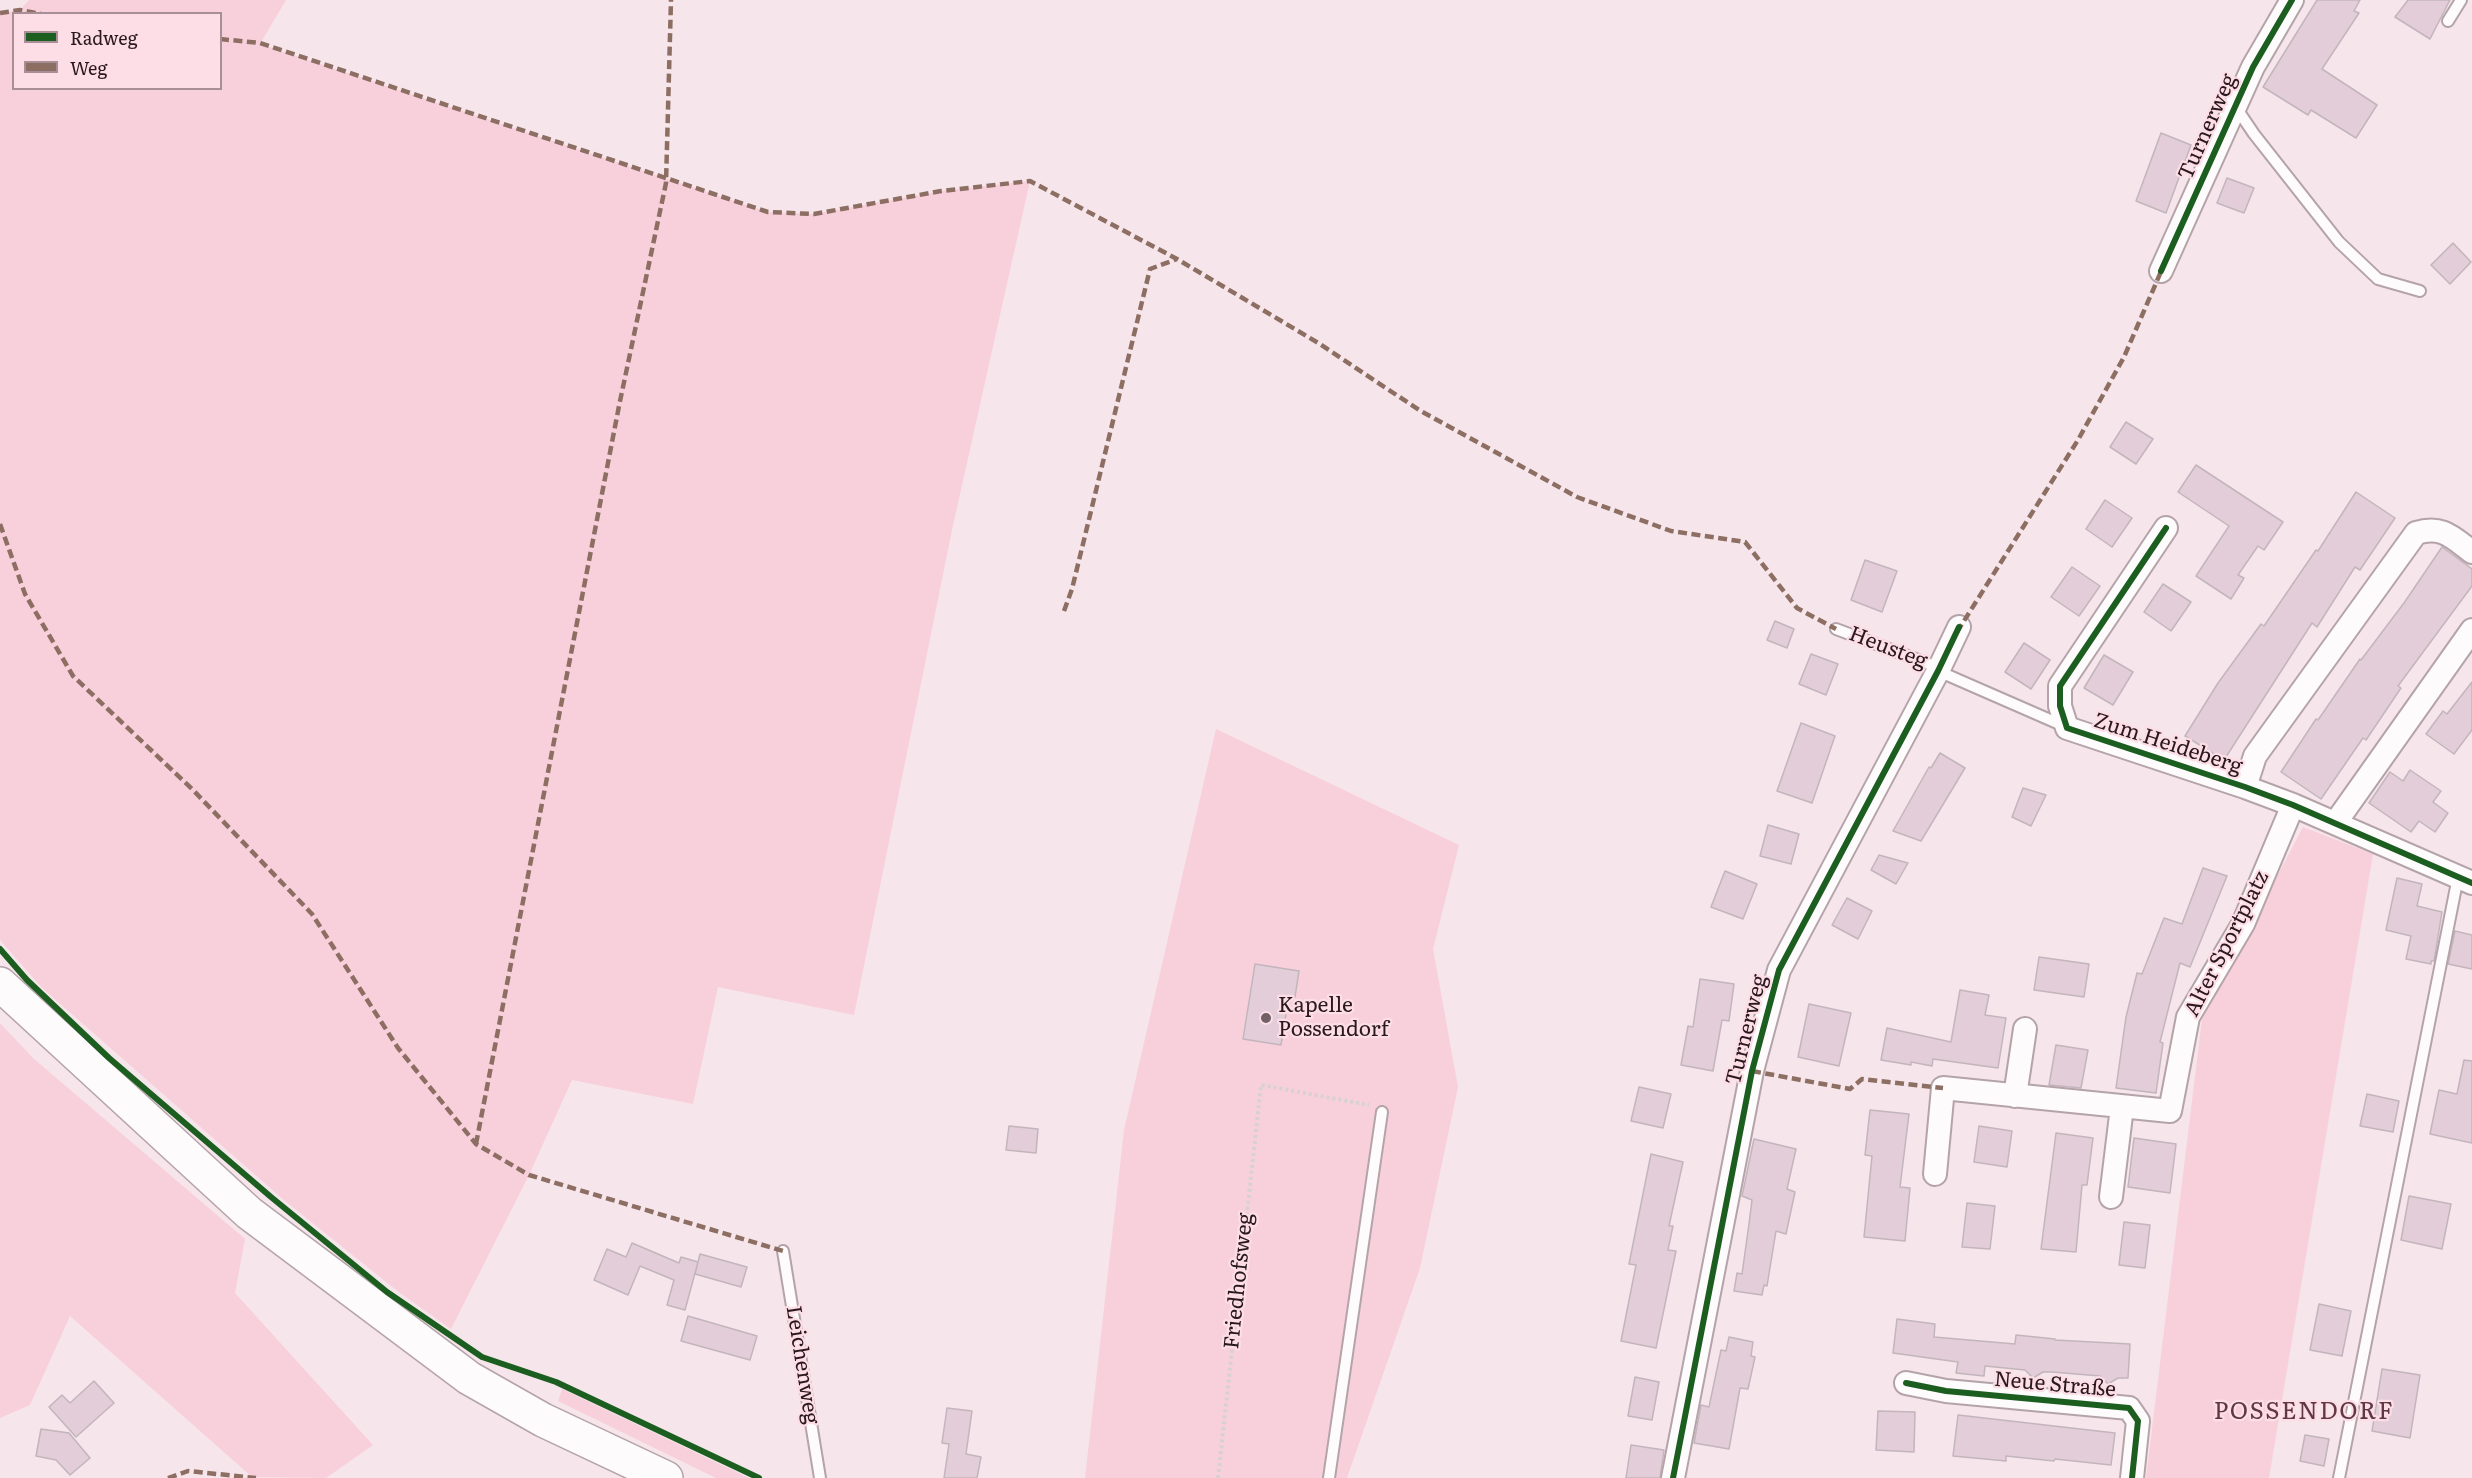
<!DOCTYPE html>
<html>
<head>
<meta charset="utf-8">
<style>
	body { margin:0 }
	#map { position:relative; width:2472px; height:1478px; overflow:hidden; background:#f6e5ea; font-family:Literata,serif }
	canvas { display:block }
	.legend { position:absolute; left:12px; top:12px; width:210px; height:78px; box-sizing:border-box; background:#fddee7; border:2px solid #a88f97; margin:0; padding:8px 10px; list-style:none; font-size:18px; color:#29181e }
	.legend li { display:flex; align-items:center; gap:12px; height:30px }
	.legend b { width:30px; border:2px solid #a88f97 }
</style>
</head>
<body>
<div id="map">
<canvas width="2472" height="1478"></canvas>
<ul class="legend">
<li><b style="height:8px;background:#1b5e20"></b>Radweg</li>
<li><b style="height:8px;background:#8d6e63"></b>Weg</li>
</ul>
</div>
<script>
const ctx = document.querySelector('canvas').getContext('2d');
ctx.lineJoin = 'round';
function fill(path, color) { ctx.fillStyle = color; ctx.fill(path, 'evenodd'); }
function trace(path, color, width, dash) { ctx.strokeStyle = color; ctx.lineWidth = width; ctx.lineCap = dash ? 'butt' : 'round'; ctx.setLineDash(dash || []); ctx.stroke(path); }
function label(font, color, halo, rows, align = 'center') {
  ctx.font = font + ' Literata,serif'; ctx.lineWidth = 4.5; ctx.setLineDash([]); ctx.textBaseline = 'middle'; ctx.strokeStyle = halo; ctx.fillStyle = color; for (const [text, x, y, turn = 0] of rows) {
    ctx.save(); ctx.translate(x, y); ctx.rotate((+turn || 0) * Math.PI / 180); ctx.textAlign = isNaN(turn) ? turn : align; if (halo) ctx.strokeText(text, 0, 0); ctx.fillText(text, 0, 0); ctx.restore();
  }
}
const green = new Path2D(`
	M29,0h257l-26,44 508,168 46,2 127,-23 89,-10 -78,349 -98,485 -136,-28 -25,117 -121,-24 -43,95 -78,154 -51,-36 -115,-92 -243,-213 -42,-48v-927l20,-3zM14,14h206v74h-206z
	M1216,729l243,116 -26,104 25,138 -38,181 -73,210h-262l39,-348z
	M2303,827l70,27 -104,624h-123l56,-459z
	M0,1023l33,35 212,181 -10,54 138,152 -47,33 -74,-1 -182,-161 -40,89 -30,13z
	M562,1389l187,89h-33l-158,-77z`);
const building = new Path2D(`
	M2317,0h43l-6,11 5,2 -37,56 55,36 -21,33 -45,-28 -3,5 -45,-28z
	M2408,0h42l-20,39 -35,-22z
	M2161,133l30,12 -25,68 -30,-12z
	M2227,178l27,10 -10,25 -27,-10z
	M2453,243l18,19 -21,22 -19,-19z
	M2126,422l27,17 -17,25 -26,-17z
	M2196,465l87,57 -19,28 -6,-4 -20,29 6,3 -13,21 -35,-23 33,-50 -51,-34z
	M2356,492l39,26 -35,52 -5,-3 -38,60 -5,-4 -88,137 -39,-24 33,-53 43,-59 3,2 52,-76 2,1z
	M2105,500l27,18 -20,29 -26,-18z
	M2442,547l30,22v17l-74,100 3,2 -35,52 -3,-2 -42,61 -40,-27 35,-53 2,1 42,-61 1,1 43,-57z
	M1865,560l32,11 -15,41 -31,-12z
	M2072,567l28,19 -21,30 -28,-19z
	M2163,584l28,18 -20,29 -27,-19z
	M1775,621l19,8 -7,19 -20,-8z
	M2024,643l26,17 -19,29 -26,-17z
	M1811,654l27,10 -12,31 -27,-11z
	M2104,655l29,17 -20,33 -29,-17z
	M2472,682v48l-18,24 -28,-20 17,-23 4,3z
	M1801,723l34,13 -23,67 -35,-12z
	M1940,753l25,15 -44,73 -28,-10 36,-64 2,1z
	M2410,770l31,21 -8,11 15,11 -13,19 -16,-11 -8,11 -42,-29 21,-31 13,9z
	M2023,788l23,7 -15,31 -19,-9z
	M1768,825l31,9 -8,30 -31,-8z
	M1879,855l29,8 -12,21 -25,-14z
	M2203,868l24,8 -37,91 -10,-4 -20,79 3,1 -7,50 -40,-5 10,-71 11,-44 5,1 22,-56 18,6z
	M1725,871l32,13 -14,35 -32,-12z
	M2397,878l25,6 -5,22 25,6 -8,49h-3v3l-25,-5 5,-23 -25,-6z
	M1847,898l25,13 -14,28 -26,-14z
	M2455,931l17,4v34l-24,-5z
	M2039,957l50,7 -5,33 -50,-7z
	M1255,964l44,7 -4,26 -6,-1 -8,49 -38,-6z
	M1700,979l34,5 -5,37 -7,-1 -9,51 -32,-6 7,-39 5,1z
	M1960,990l29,5 -4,20 21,3 -8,50 -65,-9 -1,7 -21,-4v3l-30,-5 6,-32 64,14z
	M1809,1004l42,9 -12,53 -41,-9z
	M2056,1045l32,5 -7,38 -32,-3z
	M2464,1060l8,1v82l-42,-9 9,-44 18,4z
	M1639,1087l32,7 -8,34 -32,-7z
	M2367,1094l32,7 -6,31 -33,-6z
	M1870,1110l39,4 -9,73 10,1 -5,53 -41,-4 8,-81 -7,-1z
	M1009,1126l29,3 -2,24 -30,-3z
	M1979,1126l33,5 -5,36 -33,-5z
	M2056,1133l37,5 -6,47h-5l-6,67 -35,-3z
	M2134,1138l42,6 -6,49 -42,-6z
	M1754,1139l42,10 -9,40 8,3 -9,42 -10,-3 -9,55 -3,-1 -2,10 -28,-4 3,-18 5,1 7,-50 3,-24 -10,-4z
	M1651,1154l32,8 -14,64h4l-5,24 8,1 -20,97 -35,-7 15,-76 -7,-1z
	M2409,1196l42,8 -9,45 -41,-9z
	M1967,1203l28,3 -5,43 -28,-2z
	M2124,1222l26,3 -5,43 -26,-3z
	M632,1243l47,20 2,-6 17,5 -13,48 -18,-5 7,-25 -34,-14 -12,29 -34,-15 13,-31 19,8z
	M700,1254l47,13 -6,20 -46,-13z
	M2319,1304l32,7 -9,45 -32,-6z
	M688,1316l69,20 -7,24 -69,-19z
	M1897,1319l38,5 -1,13 81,7 1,-9 39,4v1l75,4 -2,34h-10l-10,6 -8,-8 -48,-4h-9l-10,6 -8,-8 -40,-4 -1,10 -28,-3 2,-11 -65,-9z
	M1729,1337l24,5 -2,14 4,1 -7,32 -8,-1 -11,61 -35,-6 7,-38 8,2 12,-57 5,1z
	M2382,1369l38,6 -10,63 -38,-7z
	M1635,1377l24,5 -7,38 -24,-4z
	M94,1381l20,22 -38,34 -27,-30 13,-12 8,8z
	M947,1408l25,3 -6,43 15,3 -4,21h-33l5,-34 -7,-1z
	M1878,1411l37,1 -1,40 -38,-2z
	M1958,1415l157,18 -4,32 -56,-6 -1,2 -48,-5v5l-53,-5z
	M41,1429l28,4 21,25 -20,17 -14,-15 -20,-4z
	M2305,1435l24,4 -5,27 -24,-5z
	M1631,1445l33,5 -4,28h-34z`);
const path = new Path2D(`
	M1218,1478l43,-393 108,20`);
const service = new Path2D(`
	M2448,21l13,-21
	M2235,106l19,28 85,108 39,37 42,12
	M1836,629l104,39
	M1938,671l126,55
	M783,1251l37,227
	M1329,1478l53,-366
	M2339,1478l119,-601`);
const minor = new Path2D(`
	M2161,271l92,-204 39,-67
	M2166,528l-106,158v20l7,22 178,59 48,18 179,78
	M2245,787l10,-31 161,-223c26,-8 36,4 56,19
	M2336,822l136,-192
	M2015,1096l10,-67
	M1935,1174l8,-86 227,23 18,-94 55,-93 50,-119
	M2111,1197l11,-90
	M1906,1383l40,8 183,17 9,13 -6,57
	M1673,1478l79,-407 27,-101 159,-299 21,-44`);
const primary = new Path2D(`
	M0,984l249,229 220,165 74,42 123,58`);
const quiet = new Path2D(`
	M0,13l20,-3 21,4
	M220,39l40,4 508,169 46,2 127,-23 89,-10 147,78 143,85 99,66 158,87 94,34 74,11 52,66 39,21
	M0,524l25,70 48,82 119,113 120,125 86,134 78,96 53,31 254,76
	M1064,611l8,-22 78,-320 27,-10
	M1957,632l121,-192 46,-83 39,-90
	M1752,1071l98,18 12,-10 81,9
	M476,1144l143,-738 47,-223 5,-183
	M168,1478l20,-7 68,7`);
const cycleway = new Path2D(`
	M2161,271l92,-204 39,-67
	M2166,528l-106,158v20l7,22 178,59 48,18 179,78
	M0,949l27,31 82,78 162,139 116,95 95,65 74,25 203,96
	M1906,1383l40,8 183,17 9,13 -6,57
	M1673,1478l79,-407 27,-101 159,-299 21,-44`);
const markers = [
	[1266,1018,6,"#716065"]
];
const streetNames = [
	["Turnerweg",2208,127,-66],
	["Heusteg",1888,648,21],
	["Zum Heideberg",2168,744,18],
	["Alter Sportplatz",2227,944,-63],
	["Turnerweg",1747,1030,-76],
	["Friedhofsweg",1239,1281,-84],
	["Leichenweg",802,1365,81],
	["Neue Straße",2055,1385,5]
];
const poiNames = [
	["Kapelle",1278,1006],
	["Possendorf",1278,1030]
];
const quarterNames = [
	["POSSENDORF",2304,1412]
];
fill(green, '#f8d0dc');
fill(building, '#e2cdd8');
trace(building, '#c3b5bc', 1.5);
trace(service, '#b4a4a9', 14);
trace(minor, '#b4a4a9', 26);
trace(primary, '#b4a4a9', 36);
trace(path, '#d7d1d3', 4, [3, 3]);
trace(service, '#fefbfc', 10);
trace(minor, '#fefbfc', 22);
trace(primary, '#fefbfc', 33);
trace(quiet, '#8d6e63', 4.5, [9, 4.5]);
trace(cycleway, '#1b5e20', 6);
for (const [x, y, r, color] of markers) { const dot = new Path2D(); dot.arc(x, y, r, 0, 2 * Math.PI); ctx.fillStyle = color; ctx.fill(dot); trace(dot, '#fddee7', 2); }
label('21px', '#29181e', '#fddee7', streetNames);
label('21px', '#29181e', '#fddee7', poiNames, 'left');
ctx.letterSpacing = '1.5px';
label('24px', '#5f3745', '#fddee7', quarterNames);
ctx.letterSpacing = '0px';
</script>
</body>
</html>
